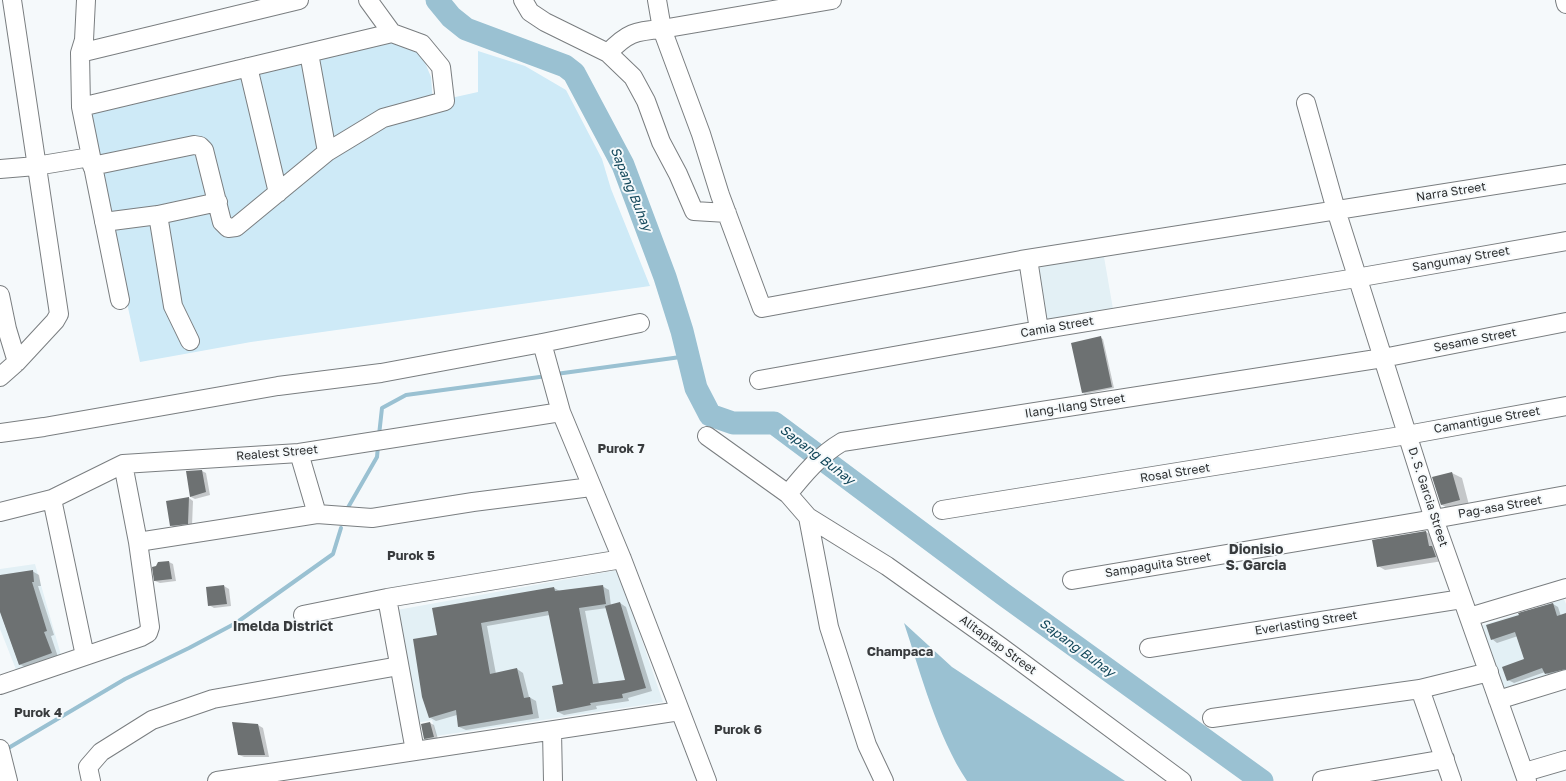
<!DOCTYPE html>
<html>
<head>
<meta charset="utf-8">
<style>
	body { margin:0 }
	canvas { display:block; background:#f5f9fb }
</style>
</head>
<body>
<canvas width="1566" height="781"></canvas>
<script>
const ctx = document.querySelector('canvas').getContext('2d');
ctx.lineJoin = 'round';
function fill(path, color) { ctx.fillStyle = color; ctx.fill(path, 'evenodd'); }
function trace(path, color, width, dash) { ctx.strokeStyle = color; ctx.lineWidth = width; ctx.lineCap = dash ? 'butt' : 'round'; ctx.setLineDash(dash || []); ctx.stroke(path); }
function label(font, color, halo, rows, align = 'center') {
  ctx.font = font + ' "Golos Text",sans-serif'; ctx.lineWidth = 4; ctx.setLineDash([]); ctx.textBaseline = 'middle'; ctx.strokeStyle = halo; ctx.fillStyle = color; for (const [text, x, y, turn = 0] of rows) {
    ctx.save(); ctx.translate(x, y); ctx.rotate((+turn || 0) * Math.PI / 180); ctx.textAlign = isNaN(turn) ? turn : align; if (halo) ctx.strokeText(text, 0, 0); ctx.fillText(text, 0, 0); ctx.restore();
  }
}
const built = new Path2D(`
	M1103,251l10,58 -71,11 -10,-57z
	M35,564l26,91 -44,17 -17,-43v-60z
	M618,570l45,132 -227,34 -4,-16 -15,3 -20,-113z
	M1564,599l2,5v68l-65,21 -21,-67z`);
const green = new Path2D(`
	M392,36l29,17 10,24 2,25 45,-10v-41l47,15 41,24 36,69 9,30 39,97 -399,56 -111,20 -45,-204 -3,-49z`);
const water = new Path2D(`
	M904,623l48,44 173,114h-158c-30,-45 -46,-107 -63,-158z`);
const shadow = new Path2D(`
	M1101,338l2,1 11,49 -29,6 -2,-1z
	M202,471l4,2 4,22 -15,4 -4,-2z
	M1452,473l10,5 7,27 -18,5 -9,-5z
	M189,498l4,3 -1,25 -16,2 -5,-2z
	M1426,532l7,4 10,25 -58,9 -7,-4z
	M169,562l4,2 3,17 -16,2 -5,-2z
	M32,571l7,4 2,11h-3l16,49 -3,1 7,21 -31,11 -8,-4 -19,-53v-35z
	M224,586l5,3 2,17 -17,2 -5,-3z
	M602,586l7,4 2,16 9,-3 6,4 26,84 -24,7 1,3 -33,5 1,3 -33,6 -6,-3 6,-27 -14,-70 -63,11 9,48 21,-5 6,4 6,24 7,4 3,17 -73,12 -7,-3 -2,-12 -21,6 -7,-4 9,-81 116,-48 6,3zM607,608l19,73 -27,3 -14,-73z
	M1553,604l5,3 3,9 5,-1v58l-14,4 -7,-5 -31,11 -6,-3 17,-20 -7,-24 -21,7 -5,-4z
	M430,723l4,2 4,14 -9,2 -5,-2z
	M258,725l5,3 6,29h-25l-5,-2z`);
const stream = new Path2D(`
	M556,374l132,-18
	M379,435l3,-27 24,-13 141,-19
	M346,511l31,-54 1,-11
	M5,750l120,-71 64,-31 47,-25 97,-69 8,-26`);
const river = new Path2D(`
	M437,0l14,17 15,12 99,37 9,7 49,92 42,112 17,54 14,57 14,27 23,8h41l229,171 259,187`);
const building = new Path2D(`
	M1101,336l11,51 -30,6 -11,-50z
	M202,470l4,22 -16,5 -4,-26z
	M1452,472l8,28 -19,5 -9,-28z
	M189,497l-1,27 -18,2 -4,-25z
	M1426,531l3,15h3l4,11 -59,10 -5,-27z
	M169,561l3,18 -18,2 -2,-14 4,-1 2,-4z
	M33,570l1,12h-2l15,49 -3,1 8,21 -33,12 -19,-53v-37z
	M224,585l3,19 -19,2 -2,-19z
	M603,585l3,19 -27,4 14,76 32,-4 -20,-74 15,-4 26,86 -24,6 1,4 -33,5 1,2 -34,7 -5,-26 11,-2 -15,-73 -67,12 9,51 27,-6 7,30 6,-1 3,17 -75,13 -2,-17 -27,8 -7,-21 -9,-58 24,-4 -5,-27 122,-21 1,4z
	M1553,603l4,13 9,-3v56l-21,5 -3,-6 -35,13 -5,-14 22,-8 -9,-27 -24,8 -5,-15 33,-10 -1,-2z
	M232,722l26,2 7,31h-27z
	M430,722l4,15 -10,2 -3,-15z`);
const minor = new Path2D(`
	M86,0l-2,40 -4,13 1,54 39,193
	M523,0l7,12 15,10 63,31 25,24 13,24 15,41 17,32 16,37 33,2
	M657,0l5,29 39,105 19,61 42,113 259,-48 545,-86
	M1565,0l1,4
	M80,53l219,-53
	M309,53l18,99
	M608,53c19,-20 27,-22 54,-24l170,-29
	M248,67l30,126
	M1306,103l30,107 98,309 93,262
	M81,107l311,-74
	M92,166l102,-21 6,1 4,4 18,72 6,6 8,-1 91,-75 56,-34 62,-17 -4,-34 -19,-23 -30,-11 -24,-33
	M0,169l36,-3 54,-9
	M158,215l15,91 17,35
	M104,222l54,-7 60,-13
	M1028,259l11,71
	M0,295l7,34 10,33
	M542,343l19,69 61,147 85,222
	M0,377l17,-15 38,-41 4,-7 -47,-314
	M759,380l280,-50 317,-52 210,-37
	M0,433l44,-6 234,-41 103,-13 161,-30 98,-20
	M707,436l81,58 20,23 21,110 38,118 17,36
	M299,453l18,61
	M788,494c16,-20 32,-39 54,-52l541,-84 183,-36
	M52,499l33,157
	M942,510l465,-75 159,-29
	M0,512l52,-13 71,-35 176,-11 262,-41
	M808,517l79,49 114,81 181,134
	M138,542l179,-28 55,4 101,-16 118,-15
	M1072,580l362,-61 132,-24
	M387,598l28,153
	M303,615l84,-17 235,-39
	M1469,617l97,-29
	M1149,648l313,-49
	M0,685l141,-48 7,-4 2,-6 -12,-85 -15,-78
	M1420,689l32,92
	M1498,700l68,-21
	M1212,718l208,-29 69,-17
	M552,731l1,50
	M0,749l8,32
	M1525,772l41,-12
	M1322,780l123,-21
	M91,781l-3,-14 13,-15 51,-32 61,-21 186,-33
	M217,781l463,-70`);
const streetNames = [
	["Narra Street",1451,192,-9],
	["Sangumay Street",1461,259,-10],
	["Camia Street",1057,327,-10],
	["Sesame Street",1475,340,-11],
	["Ilang-Ilang Street",1075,406,-9],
	["Camantigue Street",1487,420,-10],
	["Realest Street",277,453,-5],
	["Rosal Street",1175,473,-9],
	["D. S. Garcia Street",1428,497,72],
	["Pag-asa Street",1500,507,-10],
	["Sampaguita Street",1158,565,-9],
	["Everlasting Street",1306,623,-9],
	["Alitaptap Street",998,645,36]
];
const waterNames = [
	["Sapang Buhay",631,189,68],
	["Sapang Buhay",817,455,37],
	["Sapang Buhay",1077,648,36]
];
const neighbourhoodNames = [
	["Purok 7",621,449],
	["Purok 5",411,556],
	["Champaca",900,652],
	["Purok 4",38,713],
	["Purok 6",738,730]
];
const quarterNames = [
	["Dionisio",1256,550],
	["S. Garcia",1256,566],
	["Imelda District",283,627]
];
fill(built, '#e3f0f5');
fill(green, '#ceeaf7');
fill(water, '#9ac1d2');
fill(shadow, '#0003');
trace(stream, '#9ac1d2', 4);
trace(river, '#9ac1d2', 23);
fill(building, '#6d7172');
trace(minor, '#7a7e80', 20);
trace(minor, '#fff', 18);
label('12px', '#2d2f30', '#f5f9fb', streetNames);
label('italic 13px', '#114659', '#f5f9fb', waterNames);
label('bold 13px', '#383b3d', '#f5f9fb', neighbourhoodNames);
label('bold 14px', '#383b3d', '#f5f9fb', quarterNames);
</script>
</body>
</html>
